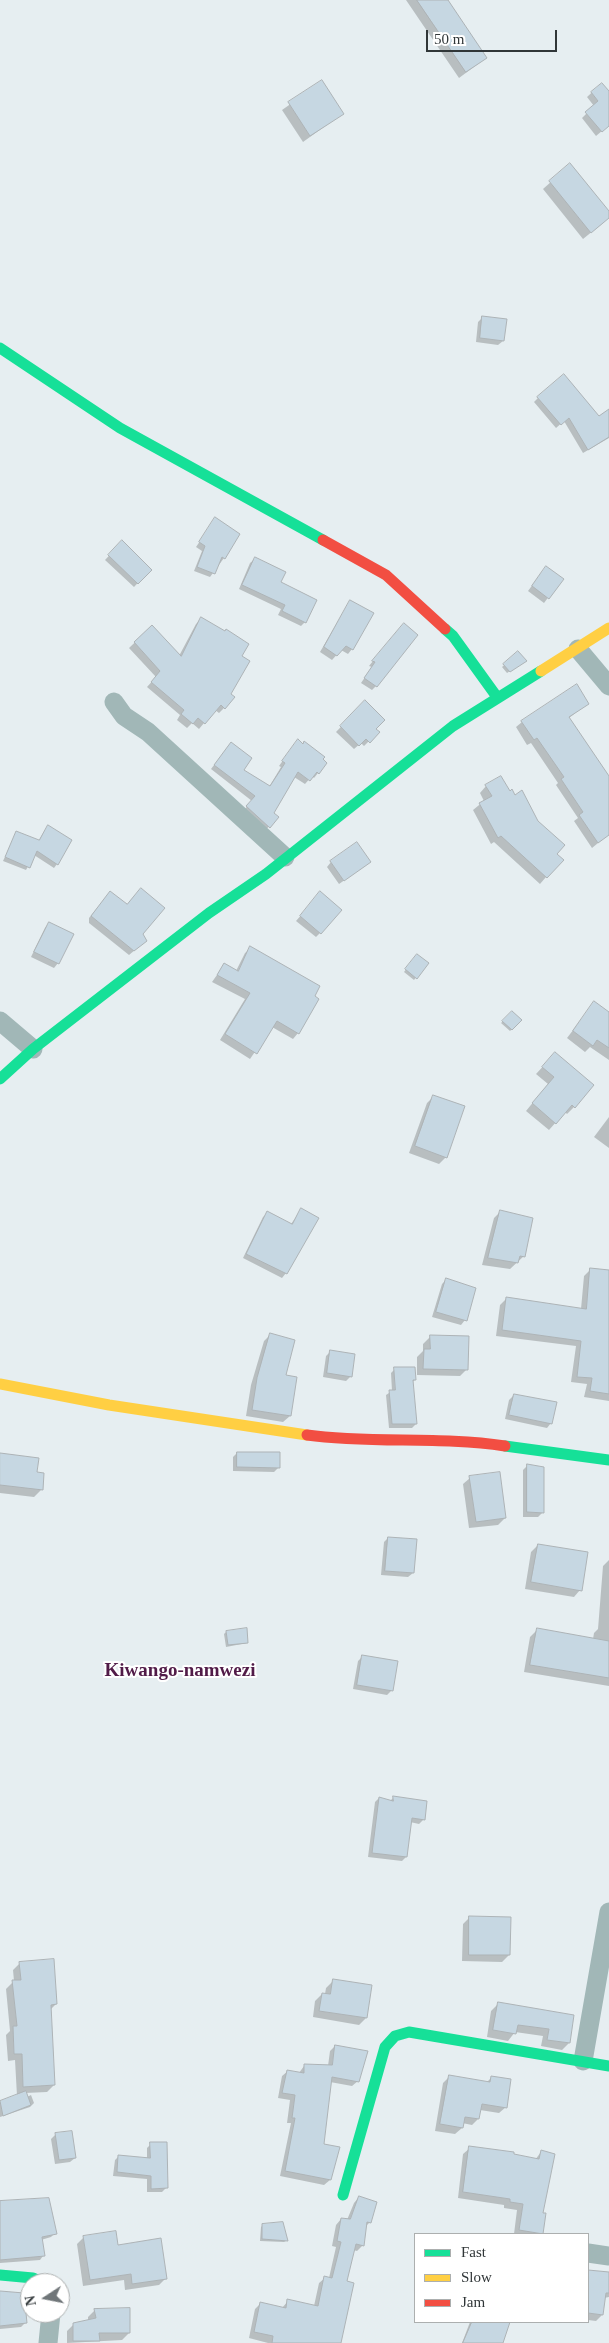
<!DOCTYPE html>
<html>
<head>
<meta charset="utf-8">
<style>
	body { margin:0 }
	#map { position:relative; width:609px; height:2343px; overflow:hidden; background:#e6eef1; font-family:"Times New Roman",serif }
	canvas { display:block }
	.legend { position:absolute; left:414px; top:2233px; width:175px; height:90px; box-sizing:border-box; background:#fff; border:1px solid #acafaf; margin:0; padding:6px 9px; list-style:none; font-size:15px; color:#303638 }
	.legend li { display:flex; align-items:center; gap:10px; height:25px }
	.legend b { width:25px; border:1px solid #acafaf }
	.north { position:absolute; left:20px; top:2273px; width:50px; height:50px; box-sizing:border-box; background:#fff; border:1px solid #acafaf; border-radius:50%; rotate:259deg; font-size:14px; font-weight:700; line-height:20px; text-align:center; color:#303638 }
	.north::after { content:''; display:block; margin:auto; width:18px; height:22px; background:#707679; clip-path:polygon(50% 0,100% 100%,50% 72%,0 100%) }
	.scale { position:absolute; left:426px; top:30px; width:131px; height:22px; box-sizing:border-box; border:2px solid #303638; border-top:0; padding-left:6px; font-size:15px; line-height:18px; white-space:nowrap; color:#303638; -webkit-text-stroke:4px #fff; paint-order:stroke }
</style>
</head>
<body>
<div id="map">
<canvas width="609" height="2343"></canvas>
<ul class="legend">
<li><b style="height:6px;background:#16e098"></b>Fast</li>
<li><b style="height:6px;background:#ffcf43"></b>Slow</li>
<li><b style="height:6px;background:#f24e42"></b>Jam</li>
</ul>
<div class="north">N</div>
<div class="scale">50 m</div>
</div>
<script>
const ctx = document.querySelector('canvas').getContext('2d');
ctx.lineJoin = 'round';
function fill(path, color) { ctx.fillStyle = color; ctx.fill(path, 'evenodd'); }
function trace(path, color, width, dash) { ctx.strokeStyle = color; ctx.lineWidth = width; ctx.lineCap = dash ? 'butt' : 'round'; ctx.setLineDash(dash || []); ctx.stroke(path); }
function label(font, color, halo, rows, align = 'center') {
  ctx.font = font + ' "Times New Roman",serif'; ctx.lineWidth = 4; ctx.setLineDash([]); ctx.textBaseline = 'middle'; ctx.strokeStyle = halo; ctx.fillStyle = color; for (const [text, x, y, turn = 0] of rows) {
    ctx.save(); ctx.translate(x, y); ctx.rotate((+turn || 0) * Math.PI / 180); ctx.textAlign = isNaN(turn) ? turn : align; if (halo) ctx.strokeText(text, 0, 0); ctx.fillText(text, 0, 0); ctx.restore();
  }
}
const shadow = new Path2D(`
	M406,0h41l39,58 -27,20z
	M322,82l20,32 -39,28 -21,-32z
	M601,84l8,9v32l-13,11 -14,-18 12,-12 -7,-9z
	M570,165l39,48v4l-5,5 -21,17 -40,-50z
	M483,317l20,24 -5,4 -22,-3 2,-20z
	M538,398l61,19 10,-6v27l-26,15 -19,-32 -8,7 -22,-26z
	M215,519l9,39 -14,19 -16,-6 8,-20 -6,-4z
	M122,542l28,28 -16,17 -29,-27z
	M255,559l24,24 26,39 -4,4 -23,-11 3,-6 -42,-20 11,-26z
	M542,572l20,7 -18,24 -16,-12z
	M350,601l2,48 -4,5 -7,-4 -9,10 -12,-8z
	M201,619l24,13 15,24 -16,52 -5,5 -4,-3 -16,19 -7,-6 -5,5 -10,-8 3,-5 -33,-28 9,-10 -27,-29 23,-22 27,30 17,-32z
	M399,629l-23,57 -4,4 -11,-7 11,-16 -3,-1z
	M518,653l5,10 -16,10 -5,-6z
	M365,702l9,27 4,3 -14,14 -3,-3 -7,6 -18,-17z
	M588,703l-19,15 40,60v56l-17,14 -18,-27 4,-3 -22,-33 2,-2 -27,-40 -4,2 -11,-18 6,-5z
	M294,745l28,15 -4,13 -4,5 -2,-2 -7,8 -11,-7 -22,36 5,4 -12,14 -22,-20 9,-10 -41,-32 16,-21 15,22 27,17 12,-20 -2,-1z
	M486,786l69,68 -9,23 -6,7 -46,-42 -3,2 -18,-34 11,-9 -4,-8z
	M45,830l12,34 -3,4 -20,-13 -8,15 -23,-9 13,-28 22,9z
	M331,862l34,4 -26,18 -12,-17z
	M106,897l21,8 15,29 -1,11 -12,10 -40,-32v-5z
	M316,898l4,35 -4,4 -20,-16z
	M49,923l9,40 -4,5 -23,-11 14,-29z
	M251,948l47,85 -5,6 -21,-12 -22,32 -30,-19 25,-41 -33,-17 12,-17 12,6 9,-18z
	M415,957l12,6 -13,17 -10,-8z
	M594,1003l15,11v46l-19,-13 -5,5 -18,-14z
	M512,1012l8,9 -10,10 -9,-8z
	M548,1061l44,24 -18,22 -7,7 -2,-2 -16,18 -23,-19 22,-27 -12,-10z
	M434,1096l12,61 -7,7 -30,-11 18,-50z
	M609,1117v31l-15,-11z
	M301,1210l-15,63 -4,5 -39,-20 20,-41 5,-4 23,11z
	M501,1211l23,45 -14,13 -28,-4 12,-47z
	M590,1270l19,1v130l-25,-4 3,-13 -16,-2 5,-36 -80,-10 4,-31 6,-6 75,10 3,-33z
	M446,1280l19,40 -4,5 -29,-8 10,-33z
	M270,1335l14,41 6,40 -7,6 -37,-6 5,-31 13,-44z
	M430,1337l37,32 -7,7 -43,-1v-18l6,-6v-7z
	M331,1351l20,25 -5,5 -23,-4 3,-21z
	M395,1369l20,11 -3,2 4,42 -4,4h-23l-3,-33 6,-4 -1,-18z
	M514,1395l37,28 -4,5 -42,-9 4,-19z
	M237,1453l42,14 -5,5 -41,-1v-14z
	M0,1454l36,20 5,16 -7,7 -34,-4z
	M527,1466l16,46 -5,5h-15v-47z
	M470,1478l35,40 -7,7 -29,3 -6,-44z
	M388,1538l25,35 -5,4 -27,-2 3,-33z
	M538,1545l42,45 -6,7 -49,-8 6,-37z
	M609,1560v126l-85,-14 6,-35 7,-7 56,9 1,-6 4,-4 5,-63z
	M226,1632l21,11 -21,4 -2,-13z
	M363,1656l29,34 -5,5 -34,-6 5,-28z
	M394,1797l30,22 -5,5 -9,-2 -4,35 -4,4 -34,-4 7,-55 4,-4 11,3z
	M470,1917l39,38 -7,7 -40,-1 1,-37z
	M20,1963l36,41 -6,6 4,75 -7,7 -22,1 2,4 4,-2 3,8 -4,4 -30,10v-15l17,-6 -2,-36 -7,1 -2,-26 4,-4 -4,-42 8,-8 -1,-11z
	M333,1981l33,37 -7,7 -46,-8 2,-16 7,-7h3l1,-6z
	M498,2004l75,12 -4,27 -7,7 -21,-4 2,-10 -28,-4 -7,9 -21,-4 4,-26z
	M335,2046l23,35 -6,5 -22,-4 -7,63 7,35 -6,5 -44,-9 11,-53h-4l3,-23 -12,-2 4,-22 6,-5 11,2 5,-7h24l2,-15z
	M449,2077l37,6 6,-6 14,30 -7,6 -19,-3 -2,9 -6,6 -10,-2v5l-7,6 -20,-3 8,-48z
	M56,2134l19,24 -5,4 -15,2 -4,-25z
	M151,2144l15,44 -4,4h-15v-13l-34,-3 2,-16 3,-3 29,2v-11z
	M470,2148l65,12 6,-8v82h-27l3,-24 -13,-2v-3l-46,-7 5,-44z
	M359,2197l11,25 -5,5 -2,18 -6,6 -4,-1 -7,32 -5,61h-73l-19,-5 6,-29 5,-5 22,4 6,-7 26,5 5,-23 6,-5h4l7,-31 -4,-1 4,-21 5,-6 6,1 7,-17z
	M0,2203l55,30 -4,4 -10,3 2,16 -3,4 -40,3z
	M263,2225l23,16 -2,1 -24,-1 1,-14z
	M84,2237l33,9 49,32 -7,7 -34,5 -1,-10 -41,6 -6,-42z
	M588,2271l21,3v23l-5,1 -2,17 -6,6 -8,-1z
	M0,2292l26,30 -5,5 -21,2z
	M95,2310l34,23 -7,7 -55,3v-12l7,-7 14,-3v-4z
	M470,2322h39l-7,21h-40z`);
const building = new Path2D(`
	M417,0h31l39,58 -21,14z
	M322,80l22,34 -34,22 -22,-34z
	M602,83l7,8v35l-7,6 -17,-20 13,-11 -7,-9z
	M570,163l39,48v7l-18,15 -42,-52z
	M482,316l25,3 -3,22 -24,-3z
	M564,374l35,42 10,-7v28l-21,13 -19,-32 -8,7 -24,-28z
	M215,517l25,17 -15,25 -3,-2 -7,17 -18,-7 8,-21 -6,-4z
	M122,540l30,30 -14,14 -30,-29z
	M255,557l31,15 -5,10 36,18 -11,23 -24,-12 3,-6 -43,-20z
	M546,566l18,13 -15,20 -17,-13z
	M350,600l24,13 -21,37 -7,-4 -9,10 -13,-9z
	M201,617l24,14 1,-2 23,15 -7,12 8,5 -19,33 4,3 -10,12 -4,-4 -16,19 -7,-6 -5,6 -12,-10 3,-4 -33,-28 9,-11 -26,-29 18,-17 29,31z
	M404,623l14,12 -41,52 -13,-9 11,-16 -3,-1z
	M518,651l9,10 -17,11 -7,-8z
	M577,684l12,20 -20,13 40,59v59l-11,8 -19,-28 4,-3 -22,-33 3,-2 -27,-39 -3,2 -13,-19z
	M365,700l20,20 -9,9 4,3 -10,11 -4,-4 -7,7 -19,-20z
	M298,739l5,5 1,-3 21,16 -2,2 4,4 -8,11 -2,-2 -7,9 -12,-9 -24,41 5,4 -9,11 -24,-22 9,-10 -41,-31 17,-23 21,16 -8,12 26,16 15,-23 -3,-2z
	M501,776l9,15 2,-2 3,6 7,-5 16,31 27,24 -8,9 7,6 -17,18 -46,-42 -3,2 -19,-35 13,-7 -7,-11z
	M48,825l24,15 -14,25 -21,-14 -7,17 -25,-11 11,-26 23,9z
	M357,842l14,20 -27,19 -14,-20z
	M141,888l24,20 -22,26 4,7 -13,10 -43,-35 19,-25 17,13z
	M320,891l22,19 -21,24 -21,-18z
	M49,922l25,12 -15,30 -25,-12z
	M250,946l70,40 -5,10 4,3 -20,35 -22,-13 -20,33 -32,-20 25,-41 -33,-18 7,-12 14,8z
	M417,954l12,9 -12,16 -12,-10z
	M594,1001l15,11v36l-12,-8 -4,6 -20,-15z
	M512,1011l10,9 -10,10 -10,-9z
	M555,1052l39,33 -19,23 -3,-3 -16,19 -24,-21 22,-26 -12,-10z
	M433,1095l32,11 -18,52 -32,-12z
	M301,1208l18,10 -32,56 -41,-20 21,-43 25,13z
	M500,1210l33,8 -8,39 -5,-1 -2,7 -30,-5z
	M590,1268l19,2v124l-19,-3 2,-13 -15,-1 4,-36 -79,-11 4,-33 80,12z
	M446,1278l30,10 -9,33 -31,-9z
	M270,1333l25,7 -9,35 11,2 -6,39 -39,-6 5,-32z
	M430,1335l39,1 -1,34 -45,-1 1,-20h6z
	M330,1350l25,4 -3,23 -25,-4z
	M394,1367h21l1,13h-3l4,44h-25l-3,-34h6z
	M514,1394l43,8 -5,22 -43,-9z
	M237,1452h43v16l-43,-1z
	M0,1453l39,5 -2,14 7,1 -1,17 -43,-5z
	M527,1464l17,3v46l-17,-1z
	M500,1472l6,46 -30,4 -7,-46z
	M388,1537l29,2 -3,34 -29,-2z
	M538,1544l50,8 -6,39 -51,-9z
	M247,1628l1,15 -20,2 -2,-14z
	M537,1628l72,13v37l-79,-13z
	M362,1655l36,6 -5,30 -36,-6z
	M393,1796l34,5 -2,19 -13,-2 -5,39 -35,-4 7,-56 14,4z
	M469,1916l42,1 -1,38h-41z
	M54,1959l3,45 -6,1 4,80 -32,2 -1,-33h-8l-1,-28h4l-5,-46h9l-2,-18z
	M333,1979l39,6 -5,33 -48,-7 3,-18 8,1z
	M498,2002l76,13 -4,28 -23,-3 2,-11 -31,-4 -2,9 -23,-4z
	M335,2045l33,6 -9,31 -27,-5 -8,67 16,3 -9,33 -46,-9 10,-53h-3l3,-23 -13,-2 5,-23 17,3v-9l28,1z
	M449,2075l41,7 1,-6 20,3 -4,29 -25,-4 -3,15 -14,-2 -2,11 -23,-4z
	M26,2091l5,14 -28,11 -3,-15z
	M72,2131l4,27 -17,2 -4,-27z
	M150,2142h17l1,46 -17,1v-13l-34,-4 1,-17 32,3z
	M469,2146l45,6v2l25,5 2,-9 14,4 -12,59h3l-3,21 -24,-4 4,-26 -13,-2v-3l-47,-7z
	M359,2196l18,6 -6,21 -4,-1 -3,24 -8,-2 -9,37 7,2 -13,60h-69l1,-7 -19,-4 6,-30 26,6 1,-9 31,7 6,-30 8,2 9,-36 -4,-1 4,-23 9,1z
	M49,2198l8,36 -15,3 3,19 -45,4v-59z
	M283,2222l5,19 -26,-2v-15z
	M116,2231l2,14 43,-7 6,41 -35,5 -1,-10 -41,6 -7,-44z
	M588,2270l21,2v21h-3l-3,22 -15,-2z
	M0,2291l24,2 3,30 -27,3z
	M130,2308v25h-31l1,8h-27v-18l23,-5 -2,-9z
	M472,2322h38l-7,21h-40z`);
const street = new Path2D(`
	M578,649l31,37
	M114,702l10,14 24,16 137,125
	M0,1021l33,28
	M583,2061l26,-149
	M588,2253l21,3
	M48,2343l3,-30`);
const fast = new Path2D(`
	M0,348l120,80 203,112
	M445,629l8,7 44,61
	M0,1079l33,-30 176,-136 57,-39 187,-148 88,-55
	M505,1446l104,14
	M343,2195l42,-148 10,-11 14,-4 200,34
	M0,2275l33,3 10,5`);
const slow = new Path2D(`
	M541,671l68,-43
	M0,1384l109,21 198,30`);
const jam = new Path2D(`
	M323,540l63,35 59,54
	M307,1435c65,9 132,1 198,11`);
const quarterNames = [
	["Kiwango-namwezi",180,1671]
];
fill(shadow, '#0003');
fill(building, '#c6d7e2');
trace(building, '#adb3b6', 1);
trace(street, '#a1b7b7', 19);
trace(fast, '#16e098', 11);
trace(slow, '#ffcf43', 11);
trace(jam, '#f24e42', 11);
label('bold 19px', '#511b48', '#fff', quarterNames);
</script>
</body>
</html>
